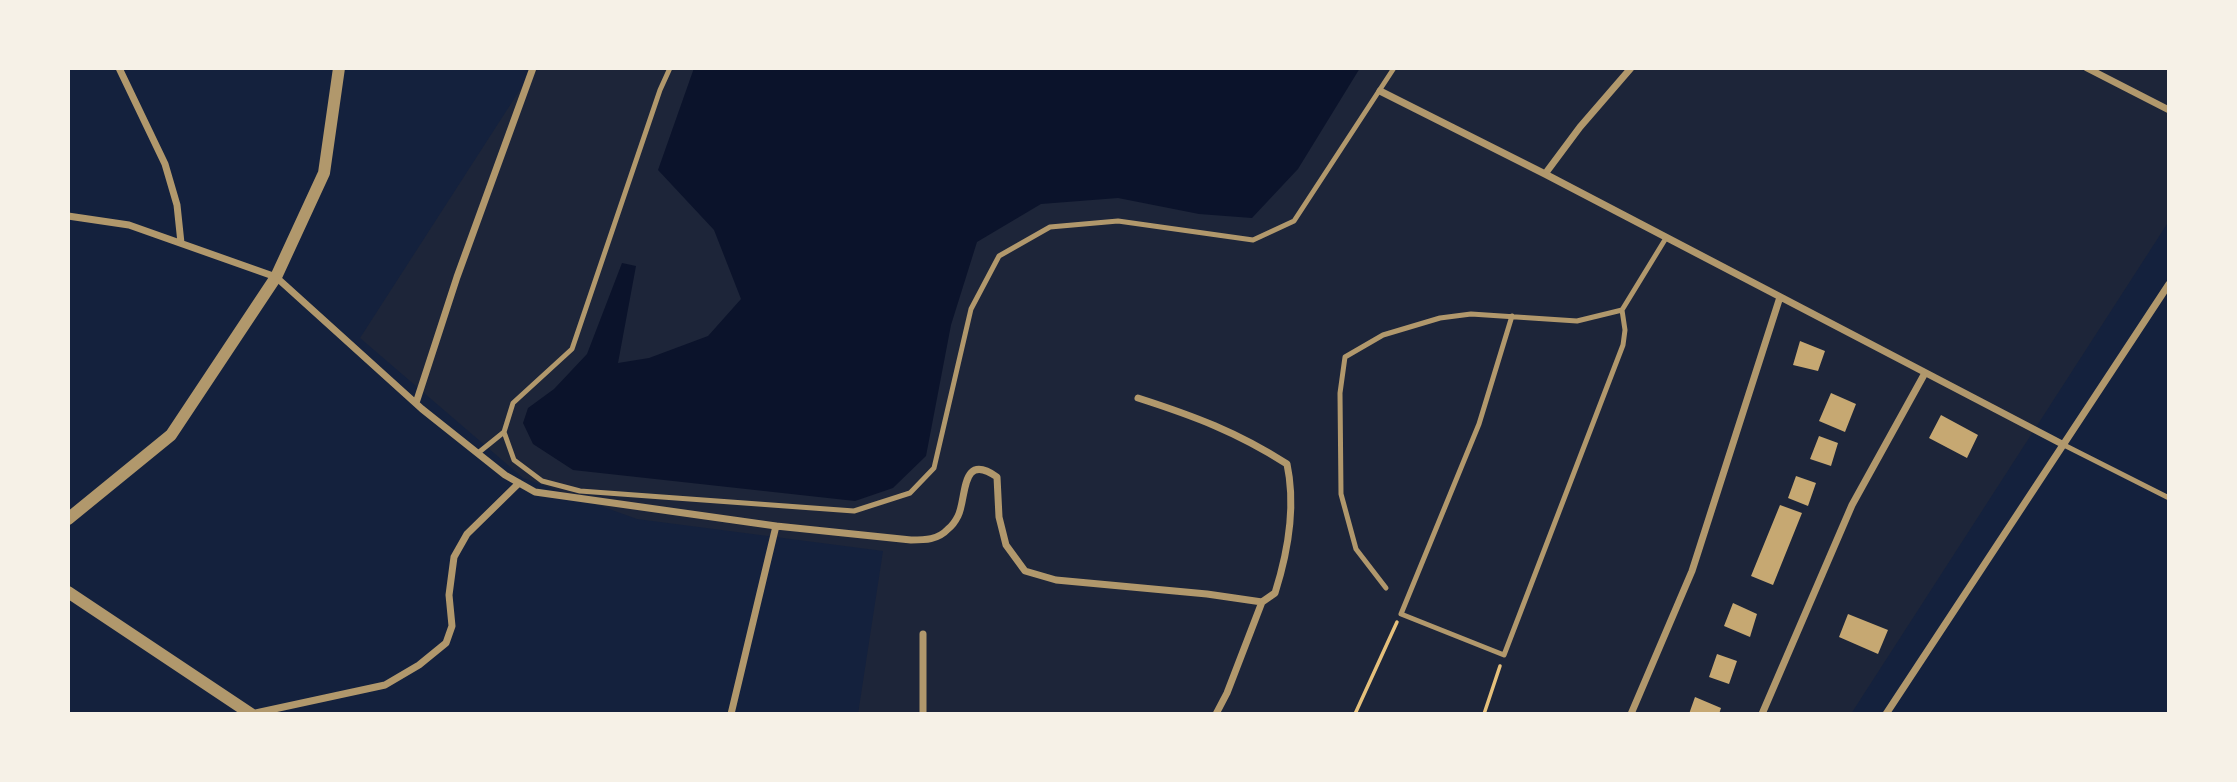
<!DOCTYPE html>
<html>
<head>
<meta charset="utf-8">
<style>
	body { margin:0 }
	#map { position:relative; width:2237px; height:782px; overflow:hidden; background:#14213d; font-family:"IBM Plex Serif",serif }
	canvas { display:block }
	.frame { position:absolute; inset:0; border:70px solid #f6f1e7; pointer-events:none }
</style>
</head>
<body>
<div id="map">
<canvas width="2237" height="782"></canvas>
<div class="frame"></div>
</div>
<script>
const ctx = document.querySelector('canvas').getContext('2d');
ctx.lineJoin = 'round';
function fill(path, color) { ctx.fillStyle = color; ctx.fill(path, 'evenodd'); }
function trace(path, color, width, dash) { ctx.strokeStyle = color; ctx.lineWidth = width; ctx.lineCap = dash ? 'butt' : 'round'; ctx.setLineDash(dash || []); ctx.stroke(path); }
const green = new Path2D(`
	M534,68h1635v153l-318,493h-993l25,-163 -246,-32 -114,-41 -163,-140z`);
const water = new Path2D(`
	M694,68h666l-62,101 -46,49 -53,-4 -81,-16 -77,6 -64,38 -26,83 -25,131 -33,32 -38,13 -282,-31 -40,-26 -10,-21 5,-15 26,-19 33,-35 35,-91 14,3 -18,97 31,-5 59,-22 33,-37 -27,-69 -56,-60z`);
const building = new Path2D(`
	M1800,341l25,10 -7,20 -25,-6z
	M1831,393l25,11 -11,28 -26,-11z
	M1941,415l37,20 -11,23 -38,-20z
	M1819,436l19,7 -7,23 -21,-7z
	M1796,476l20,7 -8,23 -20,-8z
	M1780,505l22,8 -29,72 -22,-9z
	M1733,603l24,11 -7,23 -26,-11z
	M1848,614l40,16 -10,24 -39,-17z
	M1717,654l20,7 -8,23 -20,-7z
	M1695,697l26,11 -2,6h-30z`);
const path = new Path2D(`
	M1355,714l42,-92
	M1484,714l16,-48`);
const service = new Path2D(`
	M670,68l-10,22 -88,259 -59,54 -9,29 10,28 28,21 38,10 274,20 56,-18 24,-25 37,-159 28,-53 51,-29 68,-6 135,19 41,-19 100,-153
	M1512,316l-33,108 -78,190 103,41 119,-310 2,-15 -3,-20
	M2064,445l105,53
	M478,453l26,-21
	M1386,588l-30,-39 -15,-55 -1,-101 5,-36 38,-22 57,-17 31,-4 106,7 45,-11 44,-72`);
const minor = new Path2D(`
	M119,68l46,96 12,41 4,38
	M2087,68l82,42
	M1380,91l165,83 519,271
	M1545,174l35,-47 51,-59
	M68,216l61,9 147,52 146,132 83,66 30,17 241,34 135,14c14,0 27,0 37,-11 4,-3 8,-9 10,-13 9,-18 2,-65 39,-39l2,40 7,28 19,26 31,9 151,14 55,8 13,-9c13,-41 21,-87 12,-129 -50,-32 -93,-48 -149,-66
	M416,403l41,-126 76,-209
	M923,634v80
	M251,714l134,-29 34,-20 27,-22 6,-17 -3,-31 5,-38 13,-23 52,-51
	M731,714l45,-188
	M1216,714l11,-21 35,-91
	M1631,714l61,-143 88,-274
	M1762,714l90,-209 73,-132
	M1886,714l283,-430`);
const tertiary = new Path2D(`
	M68,519l103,-84 105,-158 48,-104 15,-105
	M68,592l183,122`);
fill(green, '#1d2539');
fill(water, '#0b132b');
fill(building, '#c6a872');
trace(path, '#e5c07b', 3.5);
trace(service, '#b1986c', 5);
trace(minor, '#b1986c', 7);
trace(tertiary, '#b1986c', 12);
</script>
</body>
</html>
